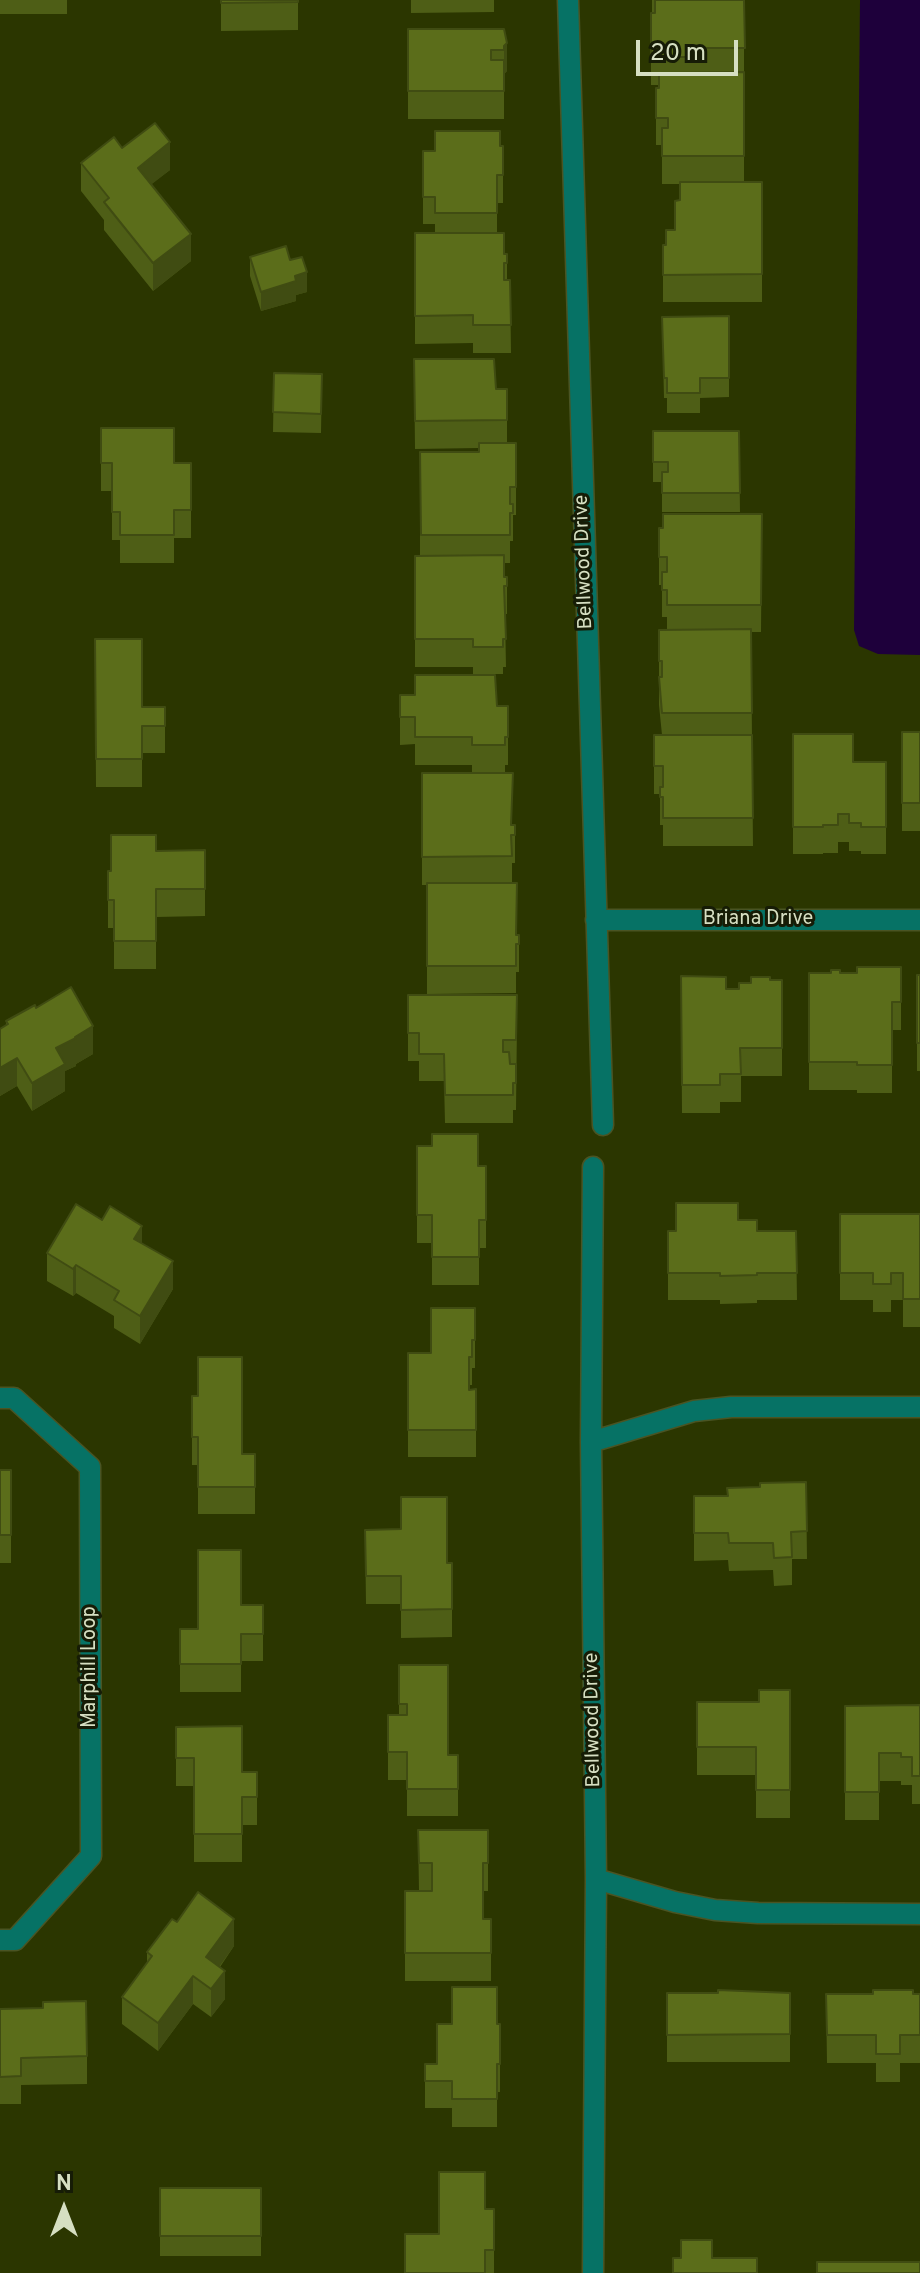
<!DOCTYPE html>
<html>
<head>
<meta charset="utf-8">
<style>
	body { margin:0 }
	#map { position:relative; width:920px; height:2273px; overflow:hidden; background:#2b3600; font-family:Overpass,sans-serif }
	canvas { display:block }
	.north { position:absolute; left:24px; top:2169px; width:80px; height:80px; -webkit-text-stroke:6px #161c06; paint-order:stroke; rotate:0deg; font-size:22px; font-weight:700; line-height:32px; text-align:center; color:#d6dfc2 }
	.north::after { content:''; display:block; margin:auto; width:28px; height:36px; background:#d6dfc2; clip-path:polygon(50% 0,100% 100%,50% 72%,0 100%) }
	.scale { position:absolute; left:636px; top:40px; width:102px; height:36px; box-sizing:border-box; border:4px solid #d6dfc2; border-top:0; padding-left:10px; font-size:24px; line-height:28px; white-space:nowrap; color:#d6dfc2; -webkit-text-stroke:6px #161c06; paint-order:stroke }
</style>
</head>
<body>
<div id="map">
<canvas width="920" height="2273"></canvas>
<div class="north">N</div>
<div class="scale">20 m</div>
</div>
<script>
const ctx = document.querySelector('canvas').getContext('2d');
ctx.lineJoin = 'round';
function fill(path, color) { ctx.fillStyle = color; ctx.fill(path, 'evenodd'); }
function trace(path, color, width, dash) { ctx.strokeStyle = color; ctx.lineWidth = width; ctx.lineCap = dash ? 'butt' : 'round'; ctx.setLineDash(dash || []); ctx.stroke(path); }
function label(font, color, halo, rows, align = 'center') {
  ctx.font = font + ' Overpass,sans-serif'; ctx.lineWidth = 6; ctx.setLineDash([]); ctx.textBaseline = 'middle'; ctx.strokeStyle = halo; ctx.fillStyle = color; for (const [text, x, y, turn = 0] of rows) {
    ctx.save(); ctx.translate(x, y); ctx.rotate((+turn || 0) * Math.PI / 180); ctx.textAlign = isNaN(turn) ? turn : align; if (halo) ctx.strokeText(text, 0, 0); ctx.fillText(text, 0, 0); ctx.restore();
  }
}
const water = new Path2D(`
	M860,0h60v655l-42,-1 -19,-8 -5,-16z`);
const street = new Path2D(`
	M568,0l35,1125
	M596,920h324
	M593,1167l-2,275 5,437 -3,394
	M0,1398h14l76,69 1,389 -76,84h-15
	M591,1442l103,-31 37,-4h189
	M596,1879l79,23 40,8 43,3 162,1`);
const wall = new Path2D(`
	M0,0h67v14h-67z
	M221,0h77v30l-77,1z
	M411,0h83v12l-83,1z
	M652,0h92v182h18v120h-99v-57h3l9,-15 5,-30v-16h-18v-39h-6v-57h3v-3h-8v-72h1z
	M408,29h96l3,42 -3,3v45h-96z
	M503,146v57h-6v30l7,21h3v26h3l1,73h-38v-10l-58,1v-111h20v-9h-12v-73z
	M122,148l48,22 -19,14 40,77 -38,30 -49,-61v-10l-23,-29v-28z
	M250,257l40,3 17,32 -11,3v6l-35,10 -11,-35z
	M729,316v81l-29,1v15h-33v-15h-3l-2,-81z
	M414,359l82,30h11v54l9,44v28h-3v26h-3v22h-6v14h3v37h-2l1,53h-3v7h-30v-7h-58v-111h5v-104h59v-4l-64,1z
	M274,373l48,1 -1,59 -48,-1z
	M101,428l73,35h17v75h-17v25h-54v-23h-8v-49h-11z
	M653,431h86l1,81h-78v-30h-9z
	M762,514l-1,118h-10l2,214h-90v-21h-3v-31h-6v-59h8l-3,-30v-75h8v-13h-5v-32h-3v-57z
	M95,639l47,68h23v46h-23v34h-46z
	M400,695l97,11h11v59h-3v7h-33v-7h-57v-21l-15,1z
	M902,732h18v99h-18z
	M793,734l60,28h33v92h-25v-3h-12v-9h-11v11h-15v1h-30z
	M422,773l90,52h3v38h-3v20l4,52h3v37h-3v21l-89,1v-109h-5z
	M205,850v66l-49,1v52h-42v-41h-6v-57h3l45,-20z
	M901,967v63h-9v63h-35v-3h-48v-117h48z
	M917,975h3v96h-3z
	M681,976l45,13h13l12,-6 19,-3h12v96h-41v26h-21v11h-38z
	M408,995l109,27 -1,88h-3v13h-68l-1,-42h-25v-20h-11z
	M6,1021l87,33 -17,10v2l-11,5v20l-33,20 -15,-25 -17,10v-67l6,-4z
	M417,1146l61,20h8v82h-7v37h-47v-42h-15z
	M840,1214h80v113h-17v-27h-12v12h-18v-12h-33z
	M738,1220l19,11h39l1,69h-40v3l-37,1v-4h-52v-69h8z
	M142,1244l31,45 -33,55 -26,-16v-12l-38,-23 -3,3 -26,-15v-28z
	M475,1308v60h-3v17h-3v5l7,-1v68h-68v-104h23z
	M192,1396l50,58h13v60h-57v-49h-6z
	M0,1470h11v93h-11z
	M806,1482l1,77h-15v26l-18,1 -1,-16 -44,1 -1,-11 -34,1v-65h33l33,-9z
	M365,1530l82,33h5v74l-51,1v-34h-35z
	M241,1605h22v56h-22v31h-61v-63h18z
	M399,1665l49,90h10v61h-51v-36h-19v-65h11z
	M790,1690v128h-34v-43h-59v-73h62z
	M920,1705v99h-8v-19h-11v-4h-22v39h-34v-114z
	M176,1727l66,45h15v53h-15v37h-48v-76h-18z
	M418,1830h70v61h-5v28h8v62h-86v-90h14z
	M177,1922l57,24 -14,21 5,32 -14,18 -18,-13 -35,47 -36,-27v-27l25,-34v-11z
	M667,1993h123v69h-123z
	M826,1994h94v69h-20v19h-24v-19h-49z
	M0,2009l87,47v28l-66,1v19h-21z
	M497,2024h3v68h-3v35h-45v-19h-27v-44h12z
	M160,2188h101v68h-101z
	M485,2209h9v64h-89l34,-39z`);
const shadedWall = new Path2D(`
	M507,43v28l-3,3v-28z
	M170,142v28l-32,25v-27z
	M191,234v27l-38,30v-28z
	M307,272v20l-11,3v6l-35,10v-19l34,-16z
	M93,1026v28l-17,10v2l-11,5v20l-33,20v-28l24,-35z
	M17,1058v28l-17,10v-28z
	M142,1226v27l-8,-14z
	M173,1261v28l-33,55v-28z
	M76,1265v28l-3,3v-27z
	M234,1919v27l-28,39v-28z
	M225,1971v28l-14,18v-28z
	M193,1976v28l-35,47v-28z`);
const building = new Path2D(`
	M221,0h77v2l-77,1z
	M655,0h89l1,48h-58v9h-36v-44h4z
	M408,29h96l3,14 -3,3v4h-13v10h13v31h-96z
	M744,72v84h-82v-28h6v-10h-12v-30h3v-15z
	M155,123l15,19 -32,26 53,66 -38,29 -49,-61 5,-4 -28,-35 33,-26 8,11z
	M435,131h65v15h3v29h-6v38h-62v-16h-12v-46h12z
	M680,182h82v92l-99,1v-30h3v-15h9v-29l5,-1z
	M415,233h89v21h3v9h-3v17h6l1,45h-38v-10l-58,1z
	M286,246l4,14 12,-3 5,15 -12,4 1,5 -35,11 -11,-35z
	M729,316v62h-29v15h-33v-15h-3l-2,-61z
	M414,359h80l2,30h11v31l-92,1z
	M274,373l48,1 -1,40 -48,-2z
	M101,428h73v35h17v47h-17v25h-54v-23h-8v-49h-11z
	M653,431h86l1,62h-78v-21h6v-10h-15z
	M479,443h37v44h-6v17h3v9h-3v22h-89l-1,-83h59z
	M663,514h99l-1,91h-94v-15h-5v-18h5v-15h-8v-29h4z
	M504,555v22h3v9h-3l2,53h-3v8h-30v-8h-58v-83z
	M751,629l1,84h-90l-3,-36h3v-16h-3v-31z
	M95,639h47v68h23v19h-23v33h-46z
	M415,675h80l2,31h11v31h-3v8h-33v-8h-57v-20h-15v-22h15z
	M902,732h18v71h-18z
	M793,734h60v28h33v65h-25v-4h-12v-9h-11v11h-15v2h-30z
	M654,735h98l1,83h-90v-21h-3v-10h3v-21h-9z
	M422,773h91l-2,52h4v10h-4l1,21 -90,1z
	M111,835h45v16l49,-1v39h-49v52h-42v-41h-6v-29h3z
	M427,883h90l-1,52h3v9h-3v22h-89z
	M857,967h44v35h-9v63h-35v-3h-48v-89h22v-3h9v3h17z
	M917,975h3v68h-3z
	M681,976l45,1v12h13v-6h12v-6h19v3h12v68h-42l1,26h-21v11h-38z
	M71,987l22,39 -18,11 1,1 -20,10 9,16 -33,19 -15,-25 -17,10v-39l8,-5 -2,-3 29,-16 1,3z
	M408,995h109l-1,45h-13v12h6l1,12h6v19h-3v12h-68l-1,-41h-25v-21h-11z
	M432,1134h46v32h8v54h-7v37h-47v-42h-15v-69h15z
	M676,1203h62v17h19v11h39l1,42h-40v2l-37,1v-3h-52v-42h8z
	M76,1204l26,16 8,-14 32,20 -8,13 39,22 -33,55 -26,-16 5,-9 -43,-26 -3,4 -26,-16z
	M840,1214h80v85h-17v-26h-12v11h-18v-11h-33z
	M431,1308h44v32h-3v17h-3v33l7,-1v41h-68v-77h23z
	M198,1357h44v97h13v33h-57v-50h-6v-41h6z
	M0,1470h11v65h-11z
	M806,1482l1,49 -16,1 1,25 -18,1 -1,-15h-44l-1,-10h-34v-37h34l-1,-8 33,-1v-4z
	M401,1497h46v66h5v46l-51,1v-34h-35l-1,-46 36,-1z
	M198,1550h43v55h22v29h-22v30h-61v-35h18z
	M399,1665h49v90h10v34h-51v-37h-19v-37h19v-11h-8z
	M759,1690h31v100h-34v-43h-59v-45h62z
	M920,1705v71h-8v-19h-11v-4h-22v39h-34v-86z
	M242,1726v46h15v25h-15v37h-48v-76h-18v-31z
	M418,1830h70v33h-5v56h8v34h-86v-62h27v-28h-13z
	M198,1892l36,27 -28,38 19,14 -14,18 -18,-13 -35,47 -36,-26 30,-41 -5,-4 25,-33 5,3z
	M452,1987h45v37h3v40h-3v35h-45v-18h-27v-17h12v-40h15z
	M718,1990l72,3v41l-123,1v-42h51z
	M873,1990h40v4h7v41h-20v19h-24v-19h-49l-1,-41h47z
	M86,2001l1,55 -66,2v18l-21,1v-68l43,-1v-6z
	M439,2172h46v37h9v41h-9v23h-80v-39h34z
	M160,2188h101v48h-101z
	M681,2240h31v18h45v15h-84v-15h8z
	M817,2262h103v11h-103z`);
const streetNames = [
	["Bellwood Drive",585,562,-92],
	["Briana Drive",758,920],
	["Marphill Loop",91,1667,-90],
	["Bellwood Drive",594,1720,-91]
];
fill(water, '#1e003b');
trace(street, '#4a5423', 23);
trace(street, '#067265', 20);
fill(wall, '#4e5e16');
fill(shadedWall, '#404c12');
fill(building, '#5b6d1a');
trace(building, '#404c12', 2);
label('20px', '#d6dfc2', '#161c06', streetNames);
</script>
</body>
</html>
